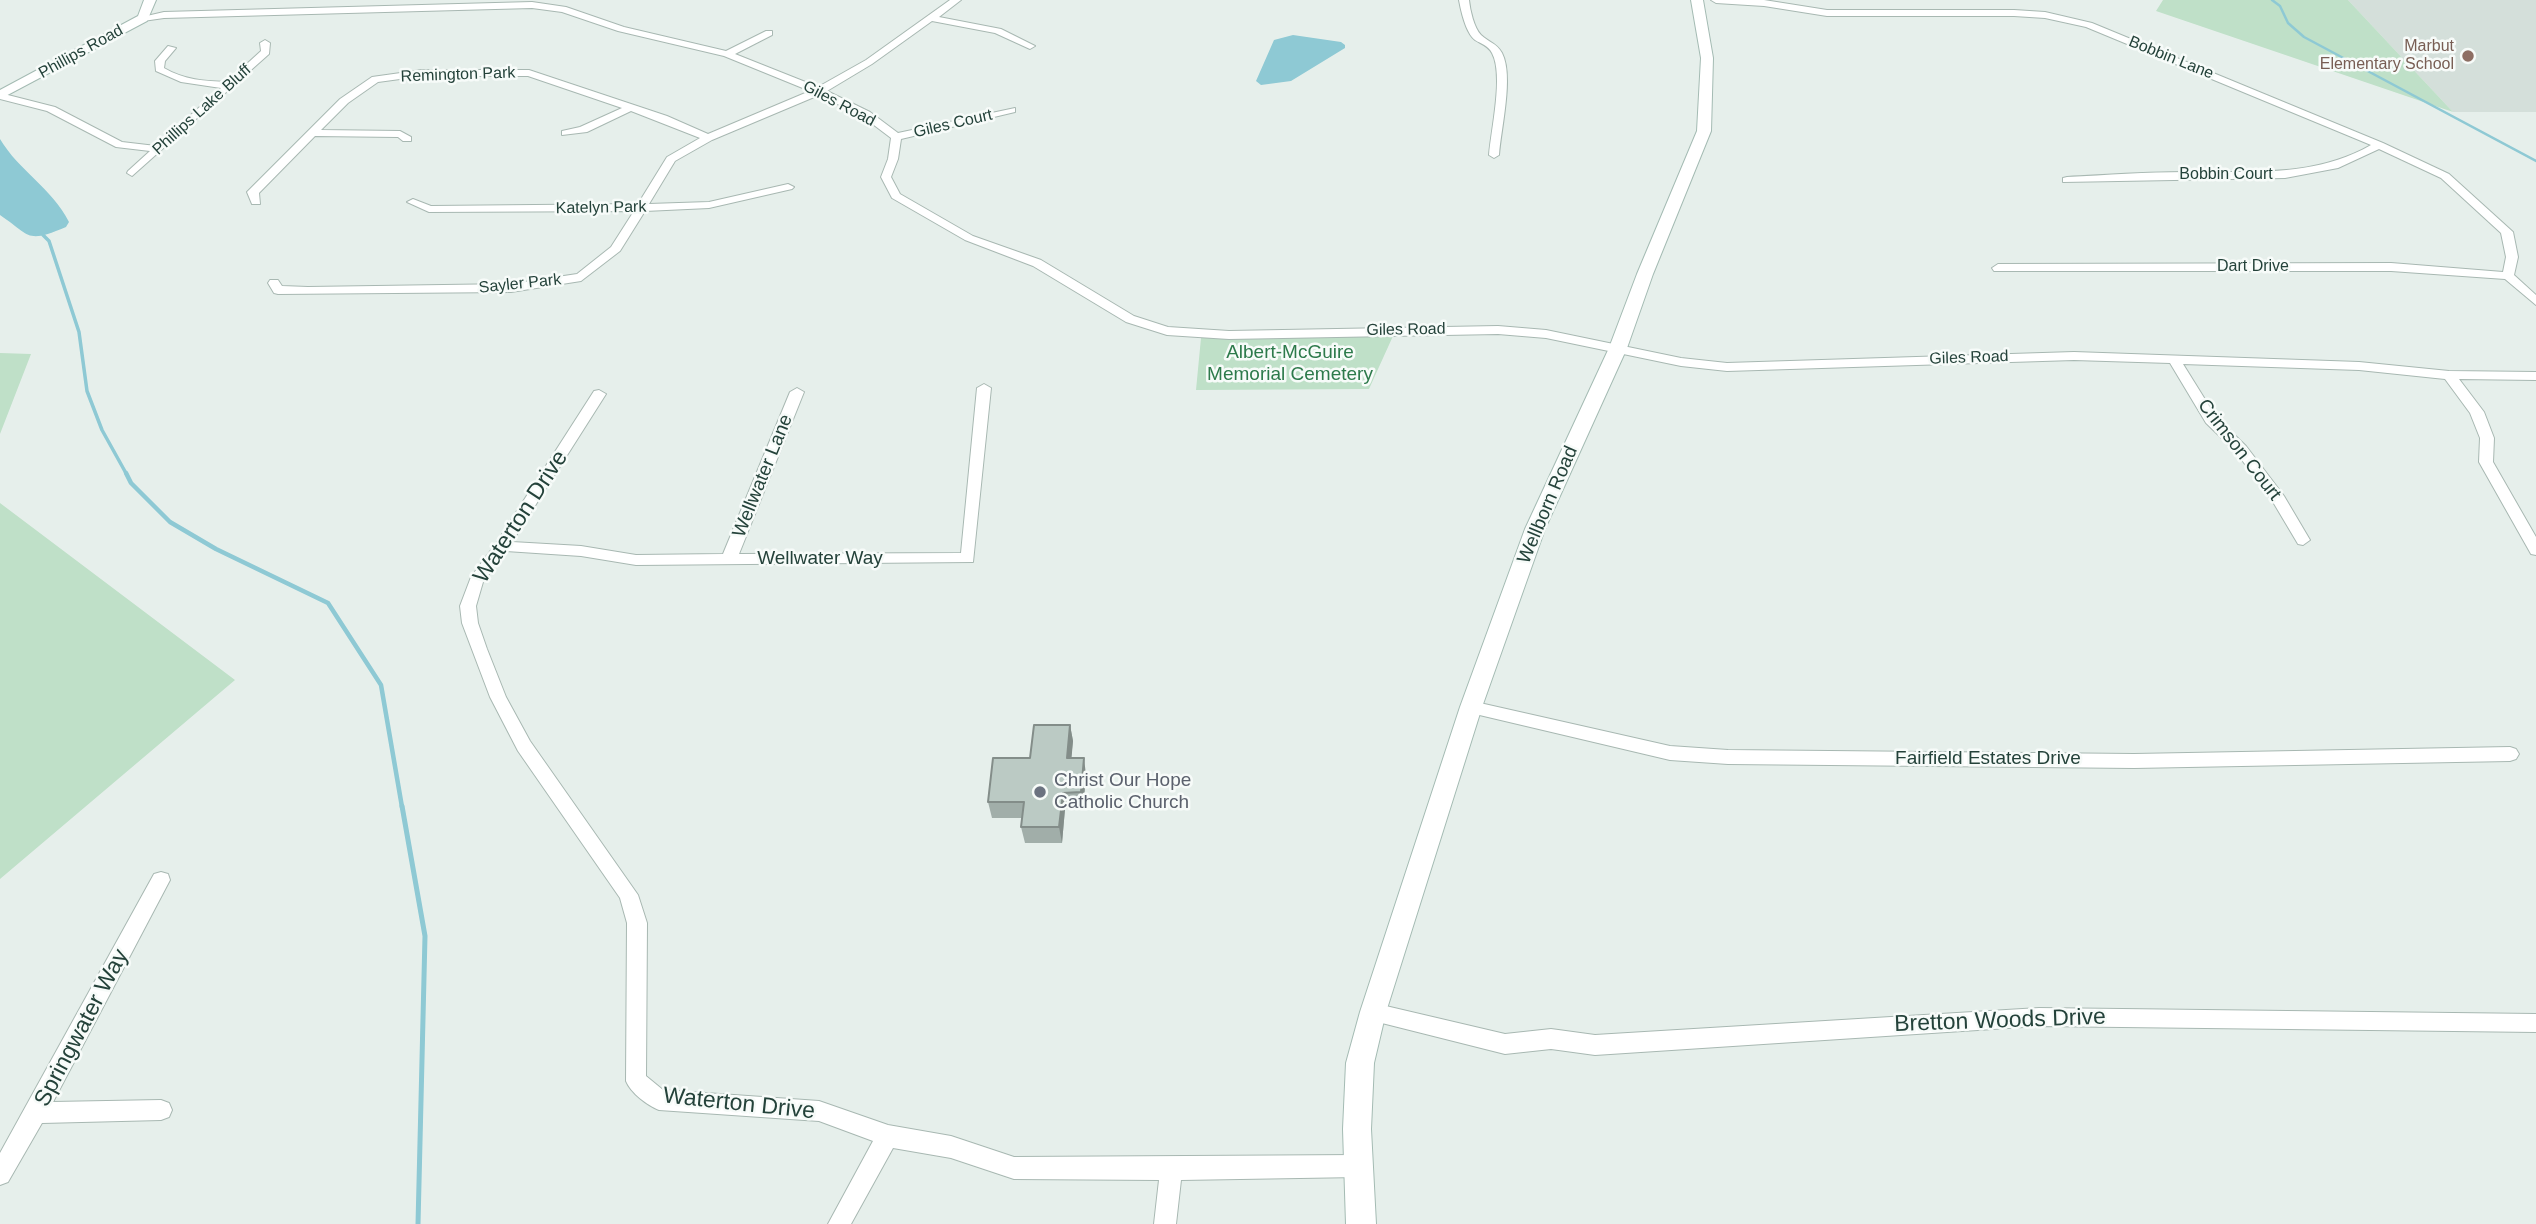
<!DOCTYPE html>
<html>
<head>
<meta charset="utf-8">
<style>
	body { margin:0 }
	canvas { display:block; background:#e6efeb }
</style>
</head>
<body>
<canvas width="2536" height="1224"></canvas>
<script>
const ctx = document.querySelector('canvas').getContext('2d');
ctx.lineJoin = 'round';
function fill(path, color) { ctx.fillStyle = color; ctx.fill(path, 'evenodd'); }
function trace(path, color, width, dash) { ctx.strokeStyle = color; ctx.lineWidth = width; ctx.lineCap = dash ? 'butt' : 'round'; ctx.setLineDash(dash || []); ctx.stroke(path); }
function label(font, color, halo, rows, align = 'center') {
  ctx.font = font + ' Arial,sans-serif'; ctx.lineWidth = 5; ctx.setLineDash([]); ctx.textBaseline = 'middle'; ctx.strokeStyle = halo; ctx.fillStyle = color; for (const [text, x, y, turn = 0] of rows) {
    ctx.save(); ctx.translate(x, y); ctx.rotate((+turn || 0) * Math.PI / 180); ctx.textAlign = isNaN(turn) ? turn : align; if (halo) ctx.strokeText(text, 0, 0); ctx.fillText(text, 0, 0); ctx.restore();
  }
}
const built = new Path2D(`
	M2348,0h188v112h-83z`);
const green = new Path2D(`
	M2163,0h185l105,112 -297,-101z
	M1393,336l-24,53 -173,1 5,-52z
	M0,353l31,1 -31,80z
	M0,503l235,177 -235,199z`);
const water = new Path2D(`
	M1293,35l48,7 4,3v3l-54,33 -30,4 -5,-4 18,-41z
	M0,139c19,32 52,49 69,83l-3,5c-40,17 -35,9 -66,-12z`);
const streamFar3 = new Path2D(`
	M2272,0l8,6 8,17 16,14 232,124`);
const streamFar2 = new Path2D(`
	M43,235l6,6 30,91 8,59 15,39 25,45`);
const streamFar1 = new Path2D(`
	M126,473l5,10 39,39 46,27 112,54 53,82 21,122`);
const stream = new Path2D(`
	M402,806l23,130 -7,288`);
const street = new Path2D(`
	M950,0h11l-22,17 62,12 34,17 -5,3 -35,-16 -63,-12 -60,43 -45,27 43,21 28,21 117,-25v4l-114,27 -3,20 -7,18 9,17 73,42 68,24 93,56 34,11 61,4 269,-5 48,4 135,28 46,5 347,-11 285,10 90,9 87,1v8l-77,-1 25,33 10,26 -1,24 43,75v18l-5,-1 -52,-92 1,-24 -10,-25 -25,-34 -86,-9 -176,-6 33,53 30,29 38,50 26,44 -7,5 -5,-1 -25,-42 -37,-50 -30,-29 -36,-60 -96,-3 -347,11 -46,-5 -135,-28 -48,-4 -269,5 -62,-4 -41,-13 -93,-56 -68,-26 -73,-42 -11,-21 7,-18 3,-21 -29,-22 -43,-21 -107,45 -37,21 -26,43 60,-2 79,-18 6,3 -2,2 -83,19 -64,3 -25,40 -39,30 -70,11 -233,2 -4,-1 -6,-10 2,-3h8l4,6 26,1 203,-3 66,-10 34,-27 23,-36 -205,1 -22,-10 6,-3 18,7 207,-2 29,-47 33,-19 -69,-27 -44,21 -25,3v-4l18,-4 42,-19 -94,-32h-106l-44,6 -30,21 -27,27 79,1 11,6v4h-8l-5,-4 -83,-1 -56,57 1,11h-8l-5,-12 93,-93 32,-22 50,-7h107l138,46 41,18 102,-43 -86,-35 -106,-25 -56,-19 -30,-4 -368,10 -21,3 -5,-3 26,-6 368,-10 34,5 58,20 102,24 40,-20h6v4l-37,19 83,33 48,-27z
	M1459,0h10c1,10 5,28 12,35 7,7 16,8 21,18 12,23 -1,75 -3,102l-5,3 -5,-3c2,-25 15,-80 3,-102 -4,-8 -11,-9 -17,-13 -9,-7 -14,-29 -16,-40z
	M1711,0h53l63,10h187l31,2 47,11 291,120 66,31 64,58 5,25 -4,18 22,20v10l-31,-26 -114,-8h-397l-2,-3 6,-4 393,-1 112,9 3,-15 -5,-24 -60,-55 -62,-29 -41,19 -53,10 -222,4v-4l4,-1c40,-2 79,-5 119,-5 64,-1 127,6 185,-27l-285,-118 -41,-9 -31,-2h-187l-63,-10 -48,-3z
	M265,40l5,3 -1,11 -137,122 -5,-3 1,-2 22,-20 -34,-4 -69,-36 -47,-12v-6l55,14 67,35 34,4 65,-58 -40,-6 -25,-11 -1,-10 13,-15 8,2 -11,13 -1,7c20,12 41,13 63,14l34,-31 -1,-8z
	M984,384l7,4 -18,174 -337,3 -55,-9 -75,-5 -23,31 -7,24 2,17 9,26 19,48 24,44 108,154 9,28 -1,153 17,14 156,11 69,24 63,11 63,21 345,-2 8,3 3,8 -3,8 -8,3 -178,3 -5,44h-22l5,-44 -145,-1 -63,-21 -58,-10 -42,76h-23l45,-83 -54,-20 -160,-11c-12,-5 -28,-17 -33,-29l1,-158 -7,-25 -102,-147 -28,-54 -28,-74 -2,-17 11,-29 26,-35 97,-151 5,-1 7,4 -94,148 69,4 55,9 87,-1 67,-162 7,-4 7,4 -65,162 222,-1 16,-165z
	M1471,701l199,45 58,4 406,4 376,-7 6,2 3,5 -3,5 -6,2 -376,7 -406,-4 -58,-4 -199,-47 -6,-1 -2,-5 2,-5z
	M161,872l7,2 2,6 -117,222 108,-2 8,3 3,7 -3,7 -8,3 -119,3 -34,59 -8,3v-32l154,-279z
	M1373,1003l132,31 46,-5 44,6 444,-27 497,6v18l-497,-6 -444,29 -44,-6 -46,5 -139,-35 -3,-7 3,-7z`);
const secondary = new Path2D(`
	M144,0h12l-9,21 -147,78v-9l138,-74z
	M1691,0h12l10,58 -2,73 -58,143 -26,74 -82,181 -63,178 -96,305 -12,51 -3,66 5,95h-30l-3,-95 3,-66 14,-51 100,-305 65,-178 84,-181 28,-74 60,-143 4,-73z`);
const wall = new Path2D(`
	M1070,725l3,16 -2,17 15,17 -3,34h-18l-3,34h-37l-4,-16 1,-9h-30l-4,-16z`);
const shadedWall = new Path2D(`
	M1070,725l3,16 -3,34 -3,-17z
	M1084,758l2,17 -3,34 -2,-17z
	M1063,793l2,16 -3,34 -3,-16z`);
const building = new Path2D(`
	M1034,725h36l-3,33h17l-3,34 -18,1 -4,34h-38l3,-25h-36l5,-44h37z`);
const markers = [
	[2468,56,7,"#8d6e63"],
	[1040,792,7,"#6b7280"]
];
const farEducationnames = [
	["Marbut",2454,47],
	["Elementary School",2454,65]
];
const farStreetnames = [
	["Phillips Road",81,52,-29],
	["Bobbin Lane",2171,58,22],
	["Remington Park",458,75,-2],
	["Giles Road",839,104,28],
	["Phillips Lake Bluff",202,110,-42],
	["Giles Court",953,124,-13],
	["Bobbin Court",2226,175],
	["Katelyn Park",601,208,-1],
	["Dart Drive",2253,267],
	["Sayler Park",520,284,-6],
	["Giles Road",1406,330,-1],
	["Giles Road",1969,358,-2]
];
const parkNames = [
	["Albert-McGuire",1290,353],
	["Memorial Cemetery",1290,375]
];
const streetNames = [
	["Crimson Court",2239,450,52],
	["Wellwater Lane",763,476,-68],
	["Wellborn Road",1548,505,-67],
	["Wellwater Way",820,559],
	["Fairfield Estates Drive",1988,759]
];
const worshipNames = [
	["Christ Our Hope",1054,781],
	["Catholic Church",1054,803]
];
const nearStreetnames = [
	["Waterton Drive",521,517,-57],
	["Bretton Woods Drive",2000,1021,-2],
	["Springwater Way",82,1028,-62],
	["Waterton Drive",739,1104,6]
];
fill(built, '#d4dfda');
fill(green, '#bfe0c8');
fill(water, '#8ec9d4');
trace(streamFar3, '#8ec9d4', 2.5);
trace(streamFar2, '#8ec9d4', 3.5);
trace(streamFar1, '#8ec9d4', 4.5);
trace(stream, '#8ec9d4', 5);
trace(street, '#a8b8b2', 2);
trace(secondary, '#a4bbb3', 2);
fill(street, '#fff');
fill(secondary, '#fff');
fill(wall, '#a1aea9');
fill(shadedWall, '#838d89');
fill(building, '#bbcac4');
trace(building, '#838d89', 2);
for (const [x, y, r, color] of markers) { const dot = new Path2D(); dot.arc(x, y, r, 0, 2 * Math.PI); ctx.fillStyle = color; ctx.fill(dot); trace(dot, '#f7fbf9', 2.5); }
label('16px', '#785e54', '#f7fbf9', farEducationnames, 'right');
label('16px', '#24423a', '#f7fbf9', farStreetnames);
label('19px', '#2d7a4b', '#f7fbf9', parkNames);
label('19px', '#24423a', '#f7fbf9', streetNames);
label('19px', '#5b616d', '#f7fbf9', worshipNames, 'left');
label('23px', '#24423a', '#f7fbf9', nearStreetnames);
</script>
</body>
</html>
